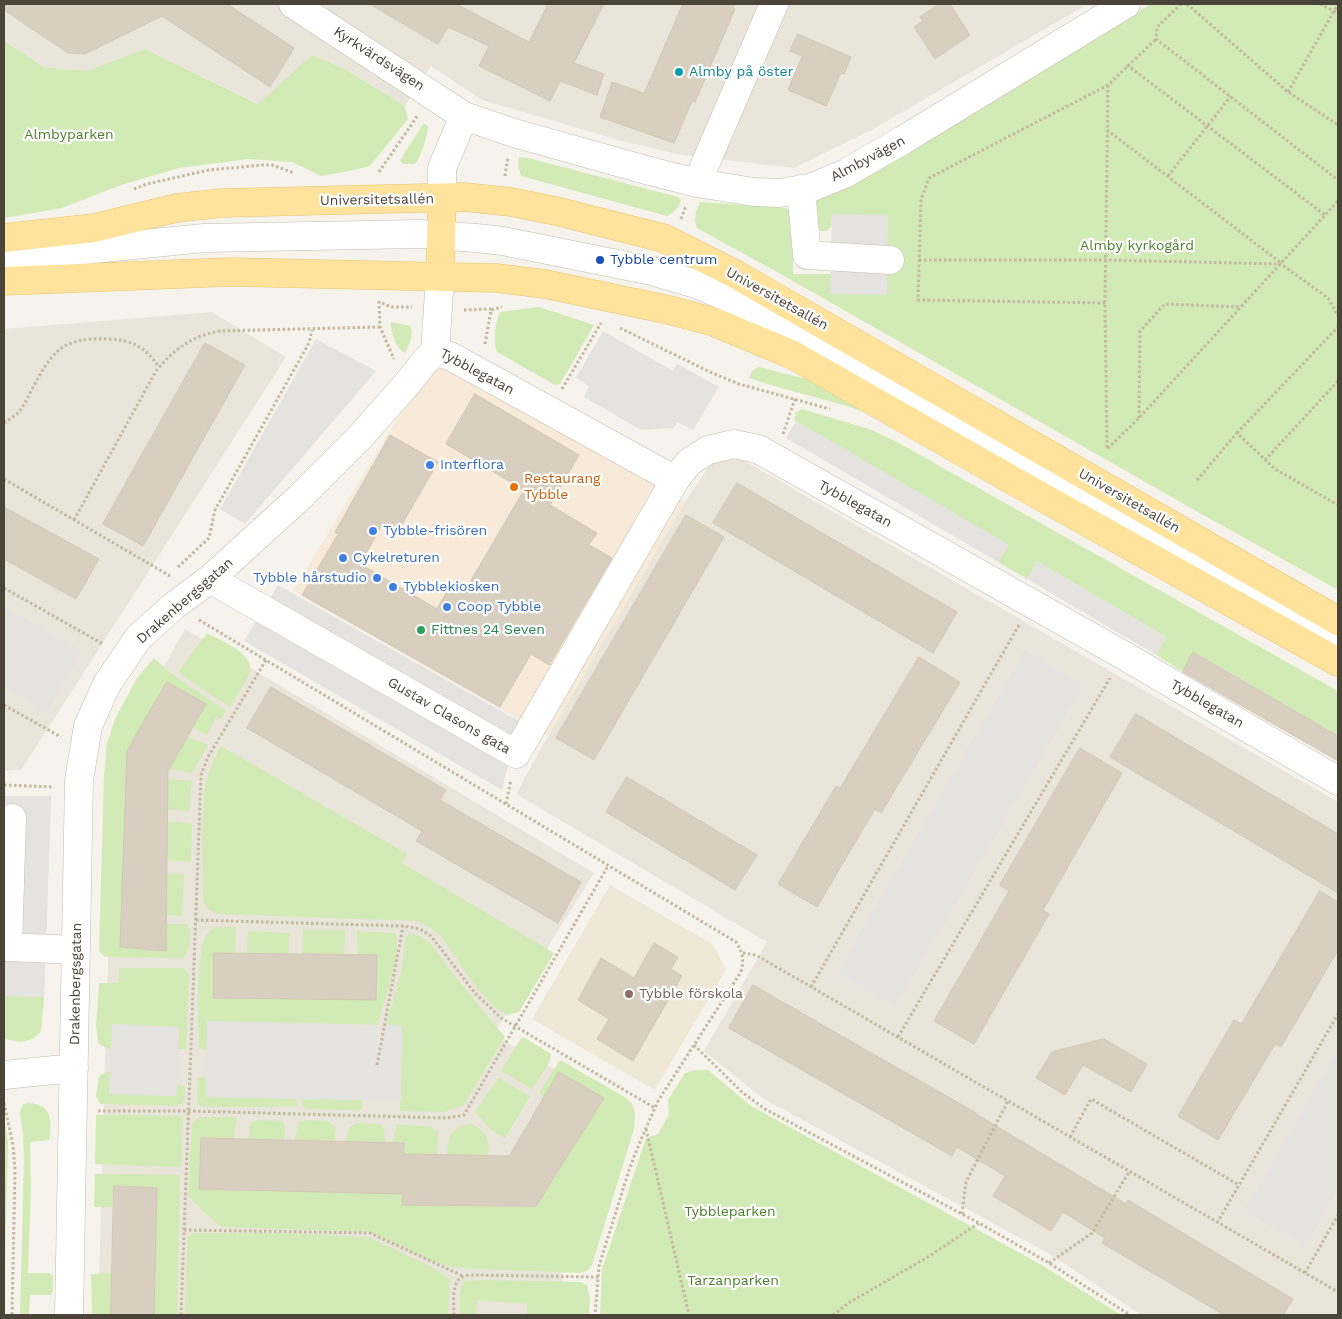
<!DOCTYPE html>
<html>
<head>
<meta charset="utf-8">
<style>
	body { margin:0 }
	#map { position:relative; width:1342px; height:1319px; overflow:hidden; background:#f6f3ec; font-family:"Work Sans",sans-serif }
	canvas { display:block }
	.frame { position:absolute; inset:0; border:5px solid #4b4439; pointer-events:none }
</style>
</head>
<body>
<div id="map">
<canvas width="1342" height="1319"></canvas>
<div class="frame"></div>
</div>
<script>
const ctx = document.querySelector('canvas').getContext('2d');
ctx.lineJoin = 'round';
function fill(path, color) { ctx.fillStyle = color; ctx.fill(path, 'evenodd'); }
function trace(path, color, width, dash) { ctx.strokeStyle = color; ctx.lineWidth = width; ctx.lineCap = dash ? 'butt' : 'round'; ctx.setLineDash(dash || []); ctx.stroke(path); }
function label(font, color, halo, rows, align = 'center') {
  ctx.font = font + ' "Work Sans",sans-serif'; ctx.lineWidth = 4.5; ctx.setLineDash([]); ctx.textBaseline = 'middle'; ctx.strokeStyle = halo; ctx.fillStyle = color; for (const [text, x, y, turn = 0] of rows) {
    ctx.save(); ctx.translate(x, y); ctx.rotate((+turn || 0) * Math.PI / 180); ctx.textAlign = isNaN(turn) ? turn : align; if (halo) ctx.strokeText(text, 0, 0); ctx.fillText(text, 0, 0); ctx.restore();
  }
}
const residential = new Path2D(`
	M4,4h1084l-215,125 -79,39 -118,-14 -54,-13 -140,-41 -51,-34 -26,40 -57,-35 -89,33 -114,-55 -59,22 -42,-4 -40,-26z
	M212,312l74,45 -264,412 -18,2v-442z
	M736,456l602,346v513h-196l-94,-62 -284,-154 -60,-48 63,-109 -251,-148 32,-58 137,-234 29,-43z
	M185,629l409,244 -101,162 123,68 -52,105 -2,107h-464l16,-560z`);
const commercial = new Path2D(`
	M434,358l251,144 -137,234 -255,-145z`);
const education = new Path2D(`
	M610,885l102,59 14,25 -71,121 -123,-71z`);
const green = new Path2D(`
	M1151,4h187v586l-142,-79 -410,-234 -89,-49c-4,-9 -1,-16 3,-26l86,6 7,4v62h38v20l1,-79 -1,12 -4,4h-6l-6,-4 -2,-22 8,-13 84,-42z
	M4,41l40,26 42,4 59,-22 113,55 54,-49 36,16 57,35 3,13 -38,47 -21,5 -28,5 -29,-14 -43,-3 -70,9 -58,17 -59,23 -58,10z
	M423,124h3l2,3c-2,13 -5,26 -13,37h-12l-3,-3 2,-4z
	M519,157l9,1 150,39 3,3c-2,8 -7,12 -14,16l-146,-40 -3,-9z
	M539,307l55,18 -34,59 -5,1 -58,-33c-4,-10 -2,-30 3,-40z
	M391,322l20,4c3,9 -2,19 -6,27 -9,-4 -15,-22 -14,-31z
	M759,367l50,13 30,14 39,23c-42,-17 -87,-24 -129,-39l3,-7z
	M802,409l70,21 25,12 441,249v45l-144,-84 -11,20 -27,-17 10,-18 -128,-75 -11,17 -29,-17 10,-17 -214,-125 2,-8z
	M207,633c13,7 47,21 43,38 -2,9 -15,27 -20,36l-28,-18 -24,-17z
	M154,658l18,16 54,37 -5,8 -5,-2 -9,18 -14,-7 13,-24 -39,-22 -40,69 -7,196 45,4 1,-27h21c6,10 3,25 -4,34l-78,-1 -6,-6 5,-175 3,-33 8,-24 22,-41z
	M187,737l21,8 -16,28 -23,-4z
	M221,746l186,108 -5,9 152,90 -35,59 -12,3 -13,-8 -18,-20 -35,-51 -12,-9 -14,-6 -198,-7 -11,-6 -3,-11c0,-38 -3,-78 3,-115 3,-13 9,-24 15,-36z
	M168,779l24,2 -3,31 -22,-3z
	M4,796h47l-7,201 -3,34 -8,8 -12,3 -17,-3z
	M167,821l25,3 -1,38 -24,-2z
	M166,874h18l-2,42 -16,-1z
	M215,927h21l-1,27h-21v44l162,2 -18,-45 -1,-24 39,2c5,23 -12,69 -19,92l-169,-4 -1,29 -8,-1c0,-24 -4,-95 7,-113 2,-3 6,-6 9,-9z
	M303,930h42l-1,25 -42,-1z
	M248,931l42,2 -2,21h-41z
	M409,933l9,2 12,8 29,39 46,55 -42,69 -20,6 -43,-1 2,-85 -16,-1 15,-53 5,-34z
	M119,968h65l5,6 -3,75h-8l1,-21 -66,-4 -2,25 -5,-1 -8,-5 -2,-18 3,-42h19z
	M521,1038h4l26,16 -2,9 -17,26 -31,-18z
	M560,1060l63,36 9,7 3,12 -1,14 -42,136 -4,5 -7,3 -125,-5 -25,-7 -62,-29 -149,-5 -32,-31 4,-73 8,-6h37l-3,22 -33,-1 -2,51 204,5v11l133,1 67,-107 -59,-2 -5,-4z
	M111,1070l-2,24 67,2 1,-11 8,1v15l-8,5 -77,-2 -4,-8 3,-20z
	M695,1070h13l43,36 289,158 81,51h-521l2,-46 44,-131 12,-4 11,-20 -1,-14 17,-27z
	M198,1077h8v20l91,2v8h-96l-4,-6z
	M498,1078l32,18 -25,42 -14,-8 -16,-18z
	M302,1099l61,1 -1,10 -51,-1 -9,-2z
	M28,1103c23,1 25,17 21,37l-19,2 1,46 -3,85h21l4,3v14l-2,5h-21l-1,20h-9l4,-158 -1,-22 -3,-24 3,-7z
	M96,1115l87,1 -2,51 -86,-3z
	M4,1116l4,26 -4,166z
	M258,1120l25,1 2,8 -1,11 -36,-1 3,-16z
	M305,1120l23,1 8,7 -2,13 -39,-1 3,-17z
	M356,1123l24,1 4,5 1,13 -39,-1 3,-13z
	M397,1124l34,3 7,5 -1,23 -34,-1 1,-11 -12,-1z
	M472,1124c15,9 18,14 16,32l-41,-1c3,-22 2,-27 25,-31z
	M95,1174l85,1 -3,140h-23l3,-127 -42,-1 -1,20h-20z
	M194,1233h84l90,4 60,28 22,14 -2,36h-263l2,-78z
	M112,1273l-1,42h-19l-1,-41z
	M487,1280l94,2 6,3 3,13 -1,17h-62v-11l-50,-4 -1,15h-16v-26l4,-8z`);
const parking = new Path2D(`
	M832,214l56,1 -1,80 -57,-1z
	M603,331l70,40 4,-7 42,23 -26,43 -16,-8 -3,6 -33,2 -57,-33 5,-11 -13,-8z
	M316,339l60,32 -131,153 -25,-15z
	M796,421l213,124 -11,17 -212,-124z
	M1038,562l128,75 -10,18 -129,-76z
	M278,585l241,136 -17,69 -258,-149z
	M4,606l78,45 -35,62 -43,-25z
	M1025,650l59,35 -189,323 -59,-35z
	M4,796h47l-7,201 -40,-1z
	M207,1021l170,4v37l9,-37 16,1 -1,75 -195,-4z
	M112,1024l67,3 -3,69 -67,-2z
	M1338,1047v142l-32,57 -62,-35z`);
const building = new Path2D(`
	M4,4h223l67,44 -24,39 -108,-71 -77,38 -17,-1 -64,-43z
	M370,4h86l73,38 19,-38h56l-30,59 30,11 -7,21 -37,-14 -10,20 -71,-35 10,-20 -41,-19 -10,17z
	M683,4h52l-2,4 2,1 -40,93 -3,-1 -18,42 -74,-26 12,-35 32,11z
	M940,4h10l20,31 -35,24 -21,-32 9,-6 -3,-4z
	M798,34l53,23 -7,17 -3,-1 -15,33 -38,-16 14,-34 -12,-5z
	M205,343l40,22 -102,181 -40,-22z
	M475,394l104,61 -29,50 47,28 -8,12 23,13 -63,107 -18,-11 -31,53 -198,-112 36,-61 -3,-2 55,-97 48,27 -41,71 -15,-8 -22,39 77,45 13,-23 13,8 61,-104 -78,-46z
	M737,483l220,129 -24,41 -220,-130z
	M4,507l95,52 -23,40 -72,-40z
	M686,515l38,22 -130,223 -38,-22z
	M1193,652l145,84v25l-155,-89z
	M919,657l41,25 -79,131 -6,-4 -58,98 -39,-23 58,-98 4,2z
	M167,682l39,22 -38,67 -2,180 -46,-4 7,-196z
	M271,687l175,103 -6,10 141,82 -23,41 -142,-82 6,-10 -175,-103z
	M1136,714l202,120v59l-228,-136z
	M1080,748l42,25 -79,137 6,4 -75,130 -40,-23 75,-130 -9,-6z
	M627,777l130,78 -22,35 -129,-78z
	M1320,891l18,11v48l-57,97 -6,-3 -57,96 -40,-24 56,-96 7,4z
	M654,943l24,14 -7,12 11,7 -49,85 -36,-22 12,-20 -31,-19 23,-42 33,20z
	M214,953l163,2 -1,45 -162,-2z
	M753,985l223,128v1l150,90 2,-4 165,99 -10,16h-59l-122,-72 3,-5 -42,-26 -12,19 -58,-35 12,-20 -48,-29 -5,9 -223,-128z
	M1104,1039l43,25 -16,28 -48,-27 -18,30 -29,-17 16,-26z
	M559,1072l45,26 -68,108 -134,-1 1,-11 -204,-5 2,-51 203,5 -1,11 106,2z
	M114,1186l43,2 -3,127h-43z`);
const path = new Path2D(`
	M1181,4l-24,23 -1,12 182,141
	M1187,4l101,88 50,33
	M1320,4l18,9
	M1127,65l198,150
	M1108,85l-3,218 2,146 32,-31 199,-217
	M1288,92l50,-88
	M1107,130l174,133
	M379,172l39,-57
	M505,176l3,-19
	M1168,176l63,-80
	M134,189l13,-5 62,-14 53,-5h10l22,8
	M681,219l5,-13
	M919,260h187l175,4 47,34 10,18
	M379,301l1,26 14,32
	M382,303l9,4h21
	M1105,303l-187,-3 3,-101 8,-21 179,-93 48,-46
	M464,310l27,-1
	M620,328l90,44 29,12 91,25
	M485,344l6,-34 11,-3
	M562,389l39,-66
	M1139,418l1,-87 25,-27 76,3
	M4,423c4,-3 9,-6 13,-9 6,-6 10,-15 14,-23 21,-39 29,-54 78,-52 24,1 37,9 50,28
	M1237,433l101,-106
	M783,434l12,-35
	M1265,460l73,-79
	M4,479l166,97
	M1197,480l40,-47 38,36 63,36
	M74,520l82,-149c18,-22 36,-35 64,-40l160,-4
	M178,567l31,-29 6,-28 94,-167 3,-13
	M4,588l99,56
	M199,620l537,322c7,11 8,17 5,30l-83,129 -16,36 -12,30 -31,99 -4,49
	M4,705l57,32
	M4,785l50,2
	M506,804l5,-24
	M196,920l207,6 17,3 11,7 44,57 26,25 154,90
	M743,953l13,2 582,337
	M811,987l208,-362
	M898,1037l212,-359
	M694,1045l49,48 22,16 214,114 70,40 81,52
	M377,1065l26,-139
	M4,1103l9,42 2,26 -3,144
	M98,1111h91l258,7 17,-3 144,-249
	M646,1129l43,186
	M1070,1137l21,-38 148,86
	M962,1214l4,-32 42,-81
	M1217,1223l121,-209
	M184,1230l186,3 93,43
	M1049,1263l43,-30 37,-61
	M1305,1273l33,-58
	M181,1315l20,-540 7,-18 58,-97
	M454,1315c0,-10 -3,-33 8,-38 3,-2 8,-2 12,-2l124,2
	M833,1315l17,-13 78,-45 51,-34`);
const minor = new Path2D(`
	M293,4l171,112 50,17 132,37 51,13 57,9 25,1 31,-5 34,-14 59,-34 223,-136
	M697,183l77,-179
	M801,189l6,66 83,5
	M442,198v-30l22,-52
	M4,258l200,-20 216,-4 56,4 27,3 149,30 44,13 42,18 600,341
	M435,352l15,4 22,12 203,112
	M435,352l5,-75
	M210,579l306,175 159,-274 14,-18 19,-12 26,-6 24,5 365,206 215,126
	M12,818l-4,129 68,3
	M4,1075l70,-7
	M69,1315l10,-535 9,-54 19,-42 32,-47 36,-32 35,-26 90,-82 60,-60 47,-53 19,-24 9,-8`);
const major = new Path2D(`
	M4,238l90,-10 82,-20 46,-5 242,-6 47,5 45,9 107,27 72,36 603,347
	M440,277l2,-79
	M4,281l226,-9 266,6 49,6 124,26 45,12 77,32 228,130 319,178`);
const markers = [
	[679,72,5,"#0f9aa8"],
	[600,260,5,"#1a4fb4"],
	[430,465,5,"#3f7fe0"],
	[514,487,5,"#e8710a"],
	[373,531,5,"#3f7fe0"],
	[343,558,5,"#3f7fe0"],
	[377,578,5,"#3f7fe0"],
	[393,587,5,"#3f7fe0"],
	[447,607,5,"#3f7fe0"],
	[421,630,5,"#2e9e5b"],
	[629,994,5,"#8d6e63"]
];
const streetNames = [
	["Kyrkvärdsvägen",379,59,33],
	["Almbyvägen",868,159,-28],
	["Universitetsallén",377,200,-1],
	["Universitetsallén",777,299,29],
	["Tybblegatan",477,372,28],
	["Universitetsallén",1129,501,30],
	["Tybblegatan",855,504,29],
	["Drakenbergsgatan",185,601,-41],
	["Tybblegatan",1207,704,30],
	["Gustav Clasons gata",449,716,30],
	["Drakenbergsgatan",76,984,-89]
];
const cultureNames = [
	["Almby på öster",689,72]
];
const parkNames = [
	["Almbyparken",69,135],
	["Almby kyrkogård",1137,246],
	["Tybbleparken",730,1212],
	["Tarzanparken",733,1281]
];
const transitNames = [
	["Tybble centrum",610,260]
];
const shopNames = [
	["Interflora",440,465],
	["Tybble-frisören",383,531],
	["Cykelreturen",353,558],
	["Tybble hårstudio",367,578,"right"],
	["Tybblekiosken",403,587],
	["Coop Tybble",457,607]
];
const foodNames = [
	["Restaurang",524,479],
	["Tybble",524,495]
];
const leisureNames = [
	["Fittnes 24 Seven",431,630]
];
const educationNames = [
	["Tybble förskola",639,994]
];
fill(residential, '#eae5da');
fill(commercial, '#f7ead8');
fill(education, '#efe8d6');
fill(green, '#d2eab5');
fill(parking, '#e5e3e0');
fill(building, '#d8cfc1');
trace(building, '#d3c7b4', 1);
trace(minor, '#c2bbae', 29);
trace(major, '#e6c16a', 29);
trace(path, '#c4b79f', 3, [2.5, 2.5]);
trace(minor, '#fff', 28);
trace(major, '#ffe39c', 28);
for (const [x, y, r, color] of markers) { const dot = new Path2D(); dot.arc(x, y, r, 0, 2 * Math.PI); ctx.fillStyle = color; ctx.fill(dot); trace(dot, '#fff', 2); }
label('14px', '#4b4439', '#fff', streetNames);
label('14px', '#0d838f', '#fff', cultureNames, 'left');
label('14px', '#4a7f2a', '#fff', parkNames);
label('14px', '#164399', '#fff', transitNames, 'left');
label('14px', '#366cbe', '#fff', shopNames, 'left');
label('14px', '#c56008', '#fff', foodNames, 'left');
label('14px', '#27864d', '#fff', leisureNames, 'left');
label('14px', '#785e54', '#fff', educationNames, 'left');
</script>
</body>
</html>
